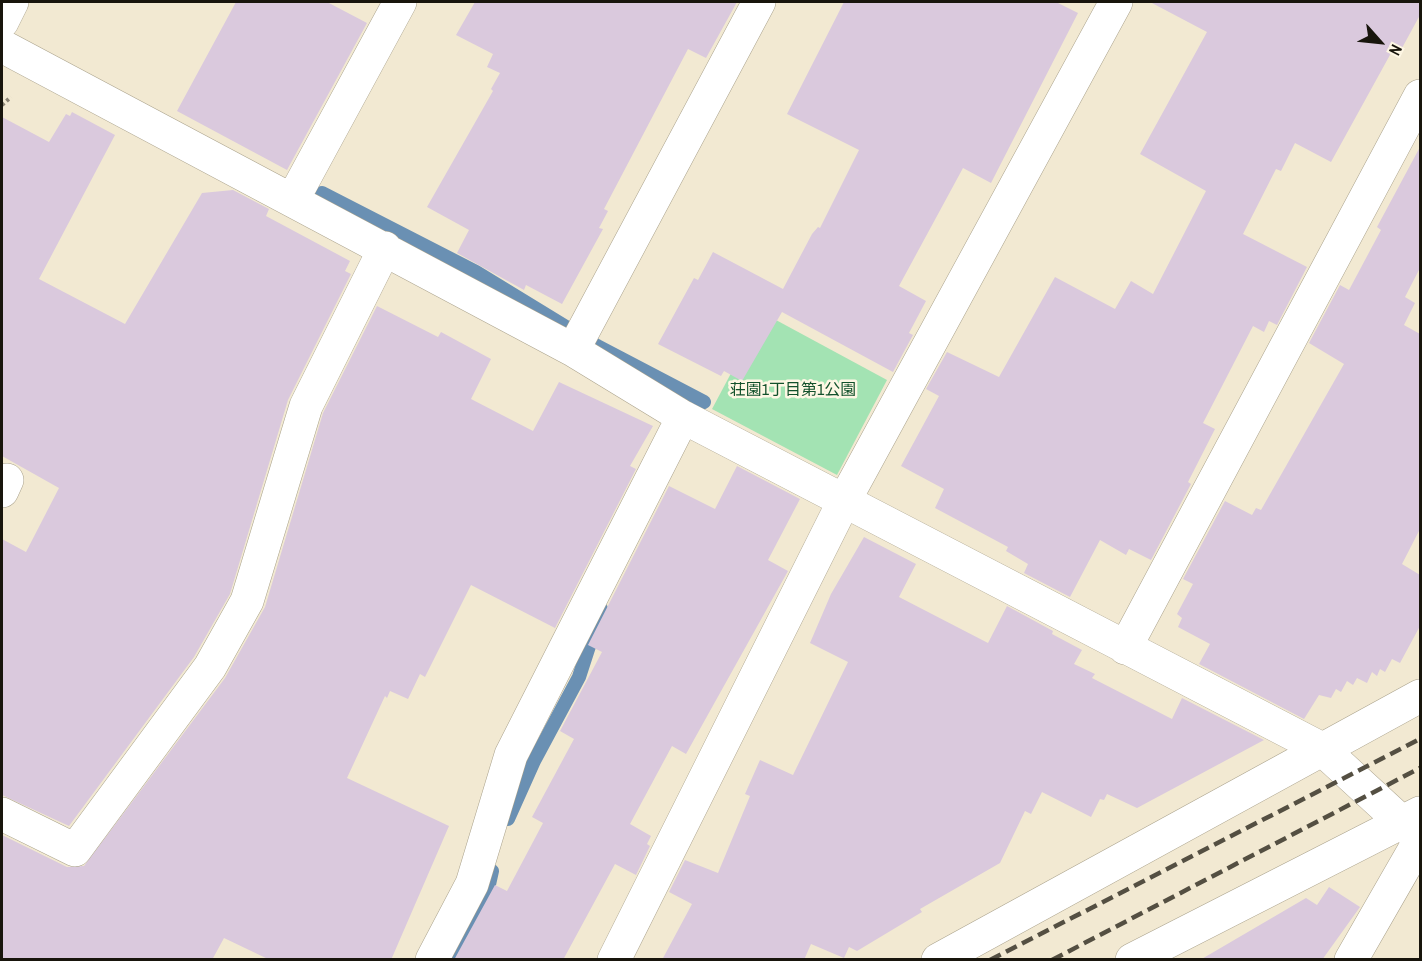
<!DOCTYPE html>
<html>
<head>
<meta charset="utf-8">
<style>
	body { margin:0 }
	#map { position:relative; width:1422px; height:961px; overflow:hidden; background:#f2e9d2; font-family:"Archivo Narrow",sans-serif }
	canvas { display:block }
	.frame { position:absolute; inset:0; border:3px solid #18150c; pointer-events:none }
	.north { position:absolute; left:1350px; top:12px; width:60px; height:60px; -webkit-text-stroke:4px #fef7e4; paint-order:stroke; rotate:117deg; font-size:16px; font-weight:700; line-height:24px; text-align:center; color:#18150c }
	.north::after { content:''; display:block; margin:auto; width:21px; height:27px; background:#18150c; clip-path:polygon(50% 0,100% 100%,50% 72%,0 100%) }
</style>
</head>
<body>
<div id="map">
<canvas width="1422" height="961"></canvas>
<div class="frame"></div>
<div class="north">N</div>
</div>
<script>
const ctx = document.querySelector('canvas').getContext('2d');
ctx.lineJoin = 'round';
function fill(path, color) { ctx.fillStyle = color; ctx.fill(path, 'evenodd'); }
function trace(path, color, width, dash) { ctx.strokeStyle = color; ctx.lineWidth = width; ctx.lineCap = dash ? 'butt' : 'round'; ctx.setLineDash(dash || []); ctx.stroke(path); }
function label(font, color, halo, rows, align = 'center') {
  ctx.font = font + ' "Archivo Narrow","Noto Sans JP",sans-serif'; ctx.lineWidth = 5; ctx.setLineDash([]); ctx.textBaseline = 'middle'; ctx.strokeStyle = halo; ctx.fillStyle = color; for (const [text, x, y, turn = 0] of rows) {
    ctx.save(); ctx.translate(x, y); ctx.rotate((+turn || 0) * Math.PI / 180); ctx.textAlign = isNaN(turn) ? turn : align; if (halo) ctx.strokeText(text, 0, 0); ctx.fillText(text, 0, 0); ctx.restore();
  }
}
const green = new Path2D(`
	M763,313l124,67 -50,95 -125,-66z`);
const stream = new Path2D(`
	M322,193l154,79 121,74 107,56
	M508,819l26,-58 45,-84 22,-68
	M453,960l33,-62 6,-27`);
const building = new Path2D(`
	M236,2h91l40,21 -80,147 -110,-59z
	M475,2h262l-31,56 -18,-9 -84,160 4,2 -9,17 4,1 -41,75 -36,-19 -2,5 -67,-37 12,-23 -42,-23 66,-116 -2,-2 9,-16 -13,-6 6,-13 -37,-19z
	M844,2h212l22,11 -87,170 -28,-15 -64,118 27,15 -17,32 4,2 -20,37 -111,-60 -40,69 -18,-10 -3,5 -63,-32 36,-66 4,2 15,-28 70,37 29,-55 6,-7 2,1 39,-78 -72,-36z
	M1150,2h270v13l-18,33 -6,-4 -65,118 -36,-19 -14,28 -5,-2 -33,65 64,33 -30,58 -8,-4 -5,11 -11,-6 -50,97 12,6 -27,53 3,2 -40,76 -22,-11 -3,6 -26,-15 -30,57 -46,-24 4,-9 -22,-13 2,-4 -73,-39 9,-19 -43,-23 38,-70 -13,-7 21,-37 52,25 56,-100 60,32 16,-28 22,13 53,-103 -66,-37 67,-122z
	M72,112l43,23 -76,144 86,45 77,-131 31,-3 36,19 -3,7 84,45 -5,10 6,3 -63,126 -58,194 -36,63 -125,169 -67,-31v-256l24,13 33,-64 -57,-32v-339l47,25 17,-28 4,2z
	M1420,147v121l-15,29 10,6 -11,22 16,9v195l-18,35 18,11v51l-20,37 -8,-4 -7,13 -5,-3 -3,7 -5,-4 -5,11 -10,-5 -4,7 -6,-4 -6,11 -5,-3 -5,9 -12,-3 -15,24 -105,-55 11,-20 -32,-17 4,-9 -5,-4 16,-30 -10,-5 42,-78 27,14 4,-7 5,2 83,-146 -35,-21 31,-58 9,5 32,-60 -4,-3z
	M377,306l61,31 3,-5 50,27 -20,40 62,32 26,-49 94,44 -23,40 6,3 -81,159 -84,-43 -46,92 -5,-3 -12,25 -18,-8 -3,7 -2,-2 -38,82 102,48 -58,134h-121l-46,-22 -12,22h-210v-125l65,32 17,-1 141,-188 40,-71 58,-194z
	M737,466l63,33 -32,61 20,11 -102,183 -14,-8 -42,78 21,12 -4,8 3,2 -14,29 -21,-11 -52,96h-109l41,-75 12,6 36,-68 -11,-6 42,-78 -14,-8 42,-79 -14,-7 81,-159 46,23z
	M864,537l52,27 -17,33 89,46 19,-37 46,25 -1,3 30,16 -8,14 21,10 -3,4 80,41 10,-21 82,42 -127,68 -30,-14 -3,6 -4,-1 -9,18 -49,-25 -11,22 -6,-3 -25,52 -80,46 2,3 -65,39 -8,-4 -5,11 -33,-14 -7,16h-142l30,-56 -23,-12 16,-32 33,13 32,-77 -5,-2 15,-34 33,15 55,-113 -38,-19 21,-49z
	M1329,887l31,20 -38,53h-122l106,-62 11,7z`);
const path = new Path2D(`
	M2,105l9,-8`);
const minor = new Path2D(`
	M2,46l571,304 110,67 639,332 98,90
	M293,199l107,-197
	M573,350l186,-348
	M2,491l5,-11
	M1125,648l295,-552
	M2,814l73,36 135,-183 37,-66 59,-195 79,-158
	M432,960l40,-76 39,-129 172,-338
	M614,960l229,-457 273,-501
	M938,960l482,-264
	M1132,960l288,-147
	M1351,960l69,-120`);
const trunk = new Path2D(`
	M2,22l10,-20`);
const rail = new Path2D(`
	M990,960l430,-221
	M1052,960l368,-192`);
const parkNames = [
	["荘園1丁目第1公園",793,391]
];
fill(green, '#a3e3b3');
trace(stream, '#6a90b3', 14);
fill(building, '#dac9dd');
trace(minor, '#aaa28c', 34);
trace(trunk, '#aaa28c', 34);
trace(path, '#8b8474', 4, [3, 3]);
trace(minor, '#fff', 33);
trace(trunk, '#fff', 33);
trace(rail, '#544f42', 4.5, [12, 6]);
label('16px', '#12512b', '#fef7e4', parkNames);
</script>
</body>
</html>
